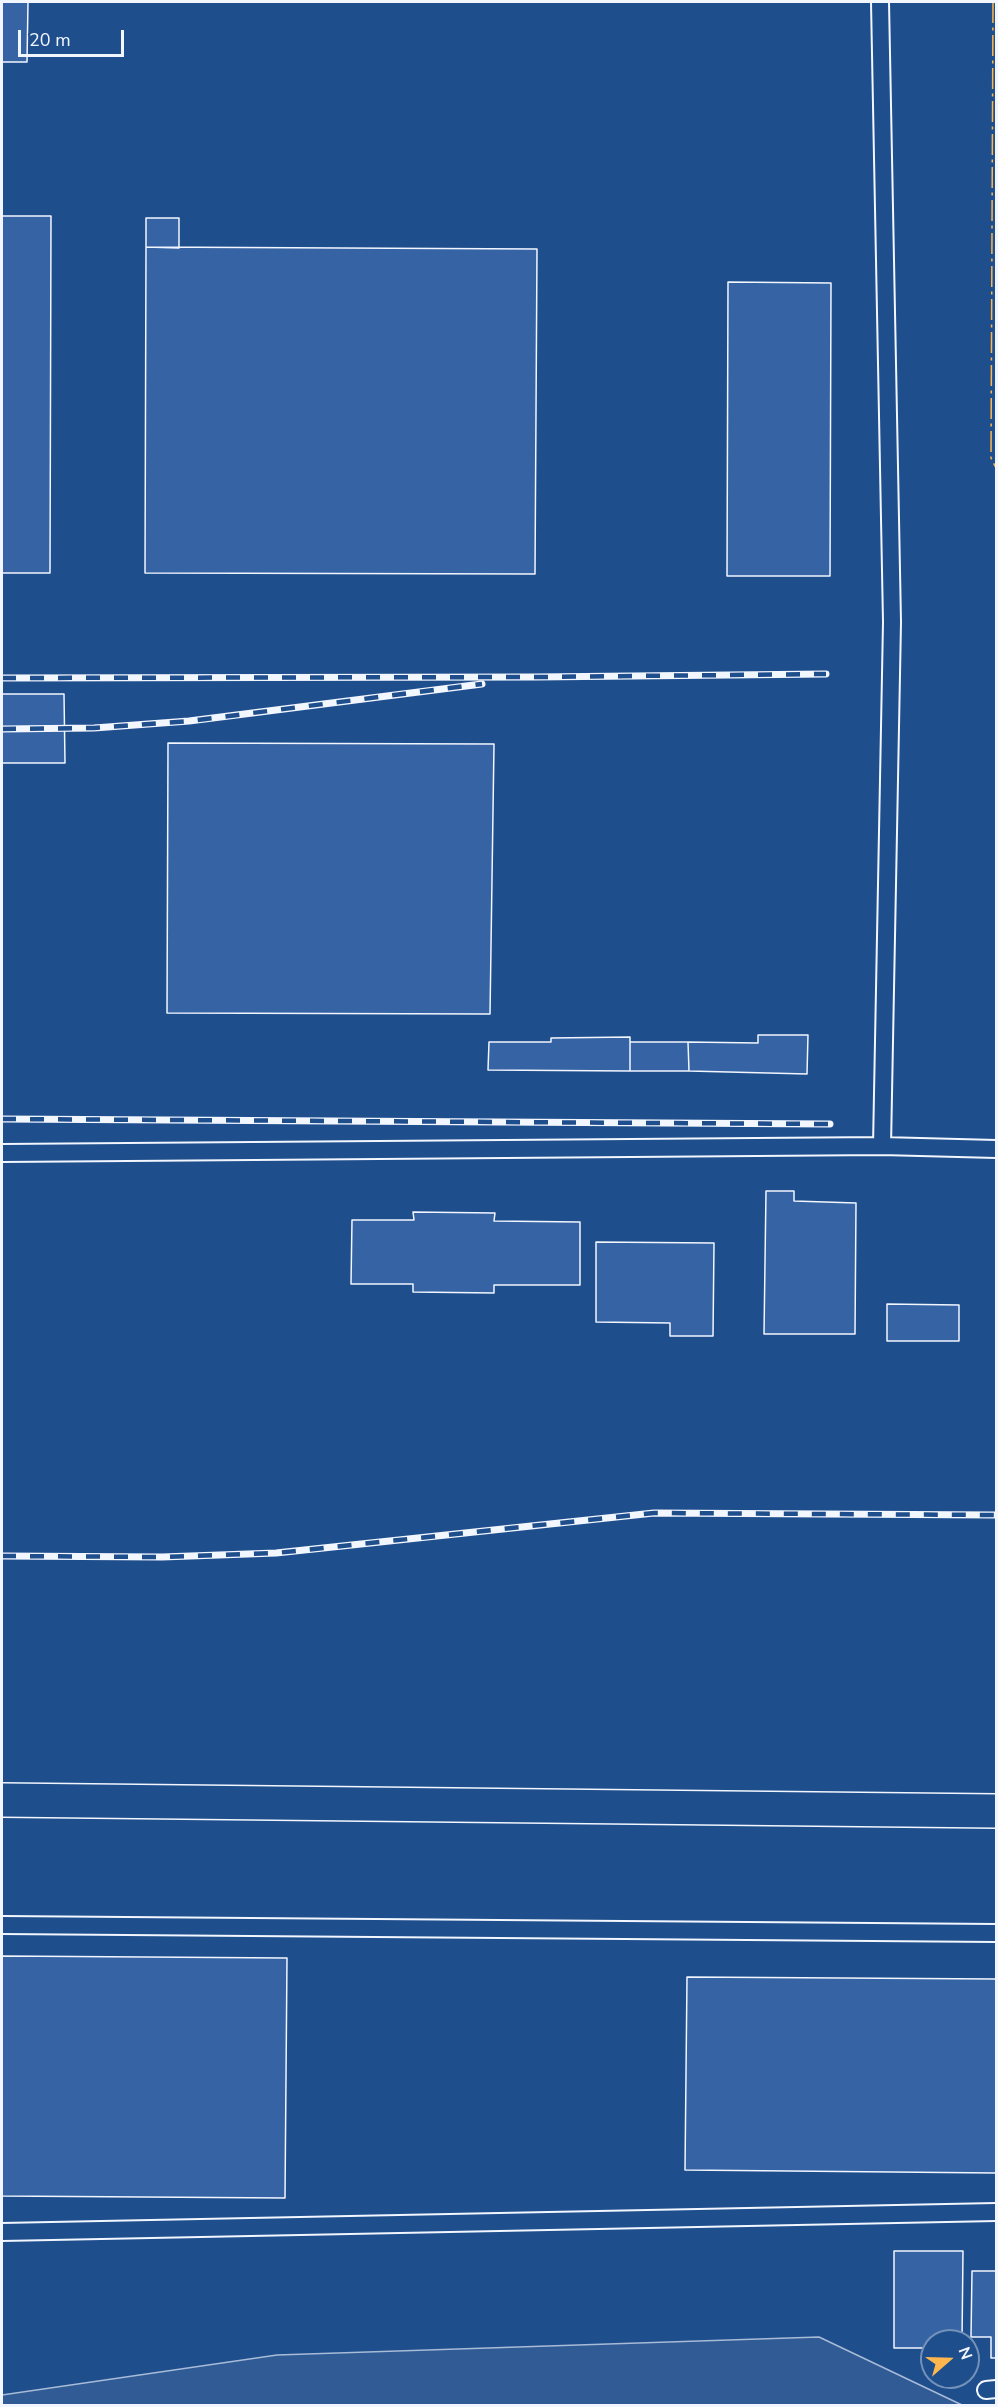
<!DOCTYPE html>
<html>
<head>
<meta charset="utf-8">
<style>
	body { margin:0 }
	#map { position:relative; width:998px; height:2407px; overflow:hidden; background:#1f4e8c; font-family:"Nunito Sans",sans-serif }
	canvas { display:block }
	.frame { position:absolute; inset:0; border:3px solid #f2f6ff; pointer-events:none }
	.north { position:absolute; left:920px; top:2329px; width:60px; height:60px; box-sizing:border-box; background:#1f4e8c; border:2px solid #7391ba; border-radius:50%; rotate:70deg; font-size:16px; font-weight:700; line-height:24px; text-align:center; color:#f2f6ff }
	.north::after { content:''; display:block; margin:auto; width:21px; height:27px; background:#ffb74d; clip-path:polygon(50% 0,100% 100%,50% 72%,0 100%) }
	.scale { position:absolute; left:18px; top:30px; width:106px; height:27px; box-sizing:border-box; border:3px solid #f2f6ff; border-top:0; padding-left:8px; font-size:18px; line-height:21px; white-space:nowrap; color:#f2f6ff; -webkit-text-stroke:4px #1f4e8c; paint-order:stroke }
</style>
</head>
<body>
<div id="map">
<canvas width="998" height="2407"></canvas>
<div class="frame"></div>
<div class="north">N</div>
<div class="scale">20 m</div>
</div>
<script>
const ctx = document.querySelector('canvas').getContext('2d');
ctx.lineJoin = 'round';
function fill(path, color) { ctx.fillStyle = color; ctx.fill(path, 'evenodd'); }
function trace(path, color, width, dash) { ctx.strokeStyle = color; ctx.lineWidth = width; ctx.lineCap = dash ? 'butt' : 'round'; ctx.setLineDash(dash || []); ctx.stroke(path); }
const built = new Path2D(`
	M819,2337l143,68h-960v-10l275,-40z`);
const building = new Path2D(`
	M2,2h26l-1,60h-25z
	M2,216h49l-1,357h-48z
	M146,218h33v30l-33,-1z
	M146,247l391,2 -2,325 -390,-1z
	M728,282l103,1 -1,293h-103z
	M2,694h62l1,69h-63z
	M168,743l326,1 -4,270 -323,-1z
	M758,1035h50l-1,39 -118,-3 -1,-29 70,1z
	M630,1037v34l-142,-1 1,-28h62v-4z
	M630,1042h58l1,29h-59z
	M766,1191h28v10l62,2 -1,131h-91z
	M413,1212l82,1 -1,8 86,1v63h-86v8l-81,-1v-8h-62l1,-64h62z
	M596,1242l118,1 -1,93h-43v-13l-74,-1z
	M887,1304l72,1v36h-72z
	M2,1956l285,2 -2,240 -283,-2z
	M687,1977l309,2v194l-311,-3z
	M894,2251h69l-1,90h-30v7h-38z
	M972,2271h24v87h-5v-21h-20z`);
const service = new Path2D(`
	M880,2l12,620 -10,524
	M2,1153l880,-7 114,3
	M2,1925l994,8
	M2,2232l994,-20
	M986,2390l10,-1`);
const primary = new Path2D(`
	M2,1800l994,11`);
const rail = new Path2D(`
	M2,678l534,-1 290,-3
	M2,729l92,-1 95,-7 293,-37
	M2,1119l828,5
	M2,1556l160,1 114,-4 378,-40 342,2`);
const power = new Path2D(`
	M993,2l-2,456 5,10`);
fill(built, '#305b95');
trace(built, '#a8bbd7', 1.5);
fill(building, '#3563a3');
trace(building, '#f2f6ff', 1.5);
trace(service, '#f2f6ff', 20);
trace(primary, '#f2f6ff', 36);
trace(service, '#1f4e8c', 16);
trace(primary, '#1f4e8c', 33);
trace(rail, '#f2f6ff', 7);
trace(rail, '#1f4e8c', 4.5, [14]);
trace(power, '#ffb74d', 1.5, [21, 4.5, 3, 4.5]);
</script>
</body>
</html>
